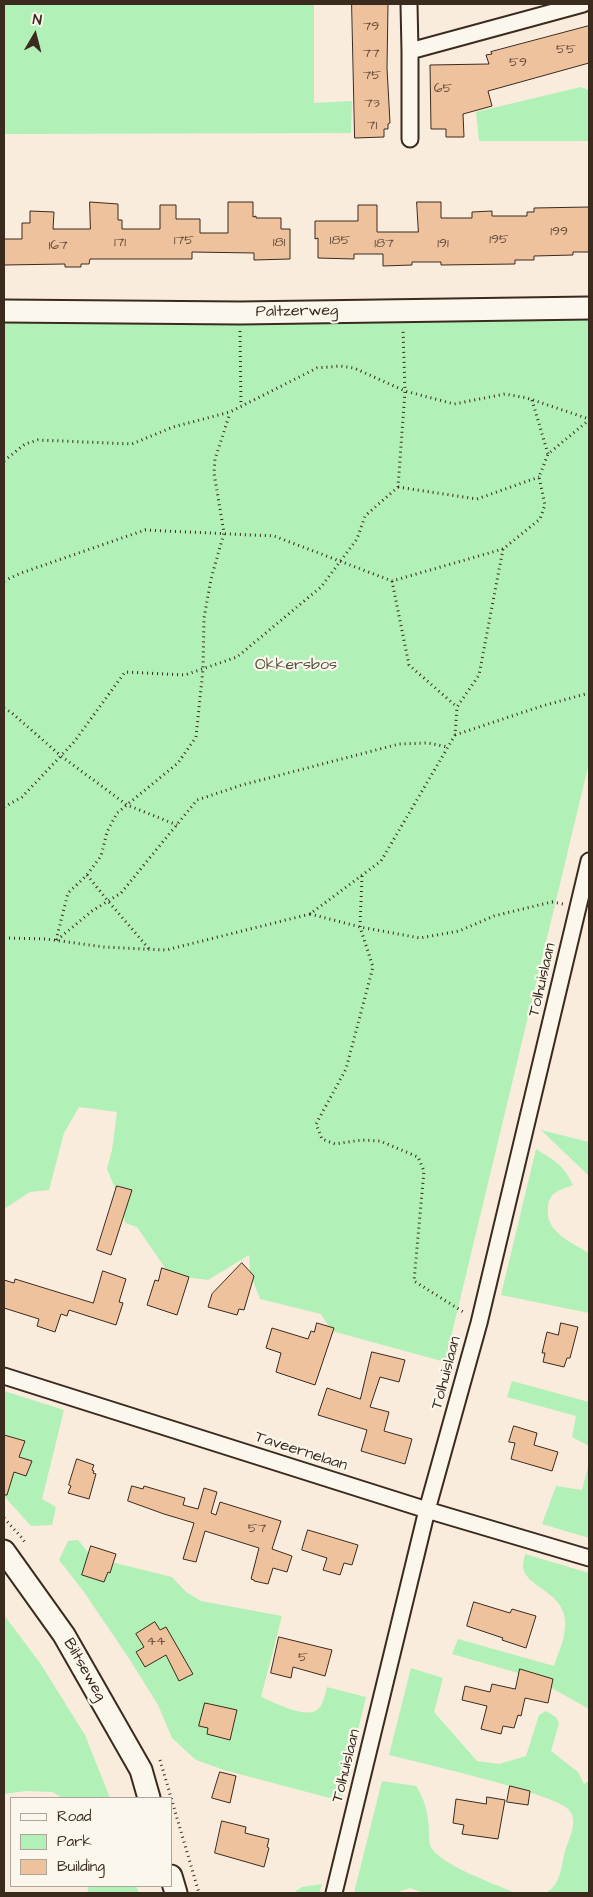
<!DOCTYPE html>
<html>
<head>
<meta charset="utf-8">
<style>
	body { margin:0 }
	#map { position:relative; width:593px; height:1897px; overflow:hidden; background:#f9ecdc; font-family:"Architects Daughter",sans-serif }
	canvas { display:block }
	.frame { position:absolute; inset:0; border:5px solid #3b2a1e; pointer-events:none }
	.legend { position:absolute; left:10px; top:1797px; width:162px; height:90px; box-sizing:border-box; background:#fbf7ec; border:1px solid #aea59a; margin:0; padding:6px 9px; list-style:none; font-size:15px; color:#3b2a1e }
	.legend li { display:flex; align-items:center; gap:10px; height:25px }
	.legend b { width:25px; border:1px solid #aea59a }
	.north { position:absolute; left:10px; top:10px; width:50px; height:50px; -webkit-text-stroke:4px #fbf7ec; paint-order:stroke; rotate:8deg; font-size:14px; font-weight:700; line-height:20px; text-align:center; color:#3b2a1e }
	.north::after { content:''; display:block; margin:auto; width:18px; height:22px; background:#3b2a1e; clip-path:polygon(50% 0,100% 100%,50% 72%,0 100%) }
</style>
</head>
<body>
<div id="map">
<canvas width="593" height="1897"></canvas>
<div class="frame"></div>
<ul class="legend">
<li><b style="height:6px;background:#fbf7ec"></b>Road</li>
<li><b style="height:14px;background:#b1f0b7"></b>Park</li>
<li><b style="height:14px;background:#efc29e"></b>Building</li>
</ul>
<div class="north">N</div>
</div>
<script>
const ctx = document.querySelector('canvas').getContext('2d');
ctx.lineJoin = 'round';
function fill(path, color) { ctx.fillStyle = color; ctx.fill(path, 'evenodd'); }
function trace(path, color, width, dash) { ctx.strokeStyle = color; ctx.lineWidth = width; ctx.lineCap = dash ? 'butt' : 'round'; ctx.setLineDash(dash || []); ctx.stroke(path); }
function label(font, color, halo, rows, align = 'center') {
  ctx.font = font + ' "Architects Daughter",sans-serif'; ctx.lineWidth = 4.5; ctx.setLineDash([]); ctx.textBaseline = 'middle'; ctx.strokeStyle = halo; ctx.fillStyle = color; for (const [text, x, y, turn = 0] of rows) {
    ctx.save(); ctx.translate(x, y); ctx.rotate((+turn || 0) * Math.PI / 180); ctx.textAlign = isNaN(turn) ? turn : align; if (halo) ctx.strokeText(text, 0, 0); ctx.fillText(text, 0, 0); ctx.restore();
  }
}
const green = new Path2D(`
	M4,4h310v99l38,-2 -1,32 -347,1z
	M581,87l8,3v51h-110l-3,-29z
	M589,314v449l-144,599 -113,-31 -11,-17 -61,-15 -10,-26 -1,-18 -41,25 -38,-5 -33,-48 -12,-4 -3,-18 -15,-36 5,-19 5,-38 -38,-5 -15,26 -15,57 -19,2 -26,17v-891z
	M541,1130l48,12v34z
	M536,1149c18,11 28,16 37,36 -6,3 -13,4 -18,8 -4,2 -7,9 -7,13 -4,26 23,36 41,47v60l-88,-18z
	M512,1381l77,21v44l-17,-9 4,-21 -69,-19z
	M4,1391l60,19 -22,89 14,8 -4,18 -21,1 -27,-30z
	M589,1463v75l-47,-14 14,-38 26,4z
	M78,1540l9,11 8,7 77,19 14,15 15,9 81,15 -21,81c13,5 49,25 59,10 4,-5 5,-14 7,-20l39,10 -25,104 -117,-31 -28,-10 -24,-22 -14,-33 -28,-45 -46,-68 -25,-32 9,-19z
	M525,1554l64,19v136l-57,-32 -80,-23 6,-15 96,27c3,-10 8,-20 10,-30 10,-46 -39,-45 -41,-70 0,-4 2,-9 2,-12z
	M4,1615l36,48 45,72 25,63h-48l-9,-6 -27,-1 -22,3z
	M411,1668l32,10 -9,34 43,49 22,3 27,-8 13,-41 7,-4 10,6 3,6 -8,28 27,21 6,12 5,-3v112h-44c16,-7 16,-27 20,-42 4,-12 13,-29 5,-40 -11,-17 -154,-49 -181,-56z
	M382,1781l34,5c9,14 12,27 13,43 0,5 0,11 1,16 7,19 67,40 86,48h-92l-14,-5 -15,5h-41z
	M322,1884l-3,9h-26l9,-6z
	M89,1886h47l3,7h-52z`);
const building = new Path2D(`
	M352,4h36l-1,64 3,55 -2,1v5h-4v8l-29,1z
	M589,26v37l-101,28 4,15 -29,8 1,23h-18v-8h-15l-1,-64 59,-1 -3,-9 6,-1 -1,-2z
	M90,202l28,2v16h4v9h38v-24h16v14h24v14h28v-31h25v15l3,-1v2h25v11h9v30l-36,1v-7l-62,-1v7h-102l-1,5h-8v3h-16v-3l-61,1v-26h18v-16h8v-12l24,1 -1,17h37z
	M417,202h24v16h31v-6l20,-1v5h35v-4h7v-4l55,-1v45h-16v3l-39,1v4h-19v4l-74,1v-3h-29v3l-29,1v-12h-29v5l-36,-1v-20l-3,1v-18h43v-16h19v27h41z
	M117,1186l15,4 -21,65 -14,-5z
	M242,1263l12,13 -10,34 -5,-1 -2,6 -29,-8 4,-13z
	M162,1268l27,9 -12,38 -30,-10 8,-25 3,1z
	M103,1271l23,8 -7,23 4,1 -7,22 -47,-15 -2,6 -6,-2 -6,18 -18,-6 2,-7 -35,-11v-28l10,3 1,-4 78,24z
	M317,1323l17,5 -19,57 -39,-13 5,-19 -15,-5 6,-20 36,11 3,-8 3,1z
	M561,1323l17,4 -8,31h-3l-3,9 -21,-5 2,-9h-3l5,-21 11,3z
	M372,1352l33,8 -6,22 -19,-5 -10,30 19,5 -5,19 28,8 -7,25 -44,-13 6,-21 -49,-15 9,-27 33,11z
	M514,1426l23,7 -3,12 24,7 -6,19 -41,-12 4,-16 -6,-1z
	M4,1435l21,6 -6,16 13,4 -6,15 -12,-4 -7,23h-3z
	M77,1459l17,6 -2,5 2,1 -1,2 3,1 -7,25 -21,-6 3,-7 -2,-1z
	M132,1486l11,3 1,-3 41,12 -2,7 15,4 6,-21 13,4 -6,21 5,2 4,-13 61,19 -9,28 20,7 -5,16 -14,-4 -5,16 -14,-3v-1l-3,-1 8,-31 -54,-17 -9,31 -13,-3 11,-36 -30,-9 -36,-13z
	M308,1530l50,15 -6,20 -8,-2 -4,12 -17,-5 4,-12 -25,-8z
	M91,1546l25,8 -6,19 -2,-1 -4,10 -22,-7z
	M474,1602l36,11 2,-4 24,7 -10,32 -24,-8 1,-2 -36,-12z
	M155,1622l5,8 6,-3 27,47 -14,7 -13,-26 -21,12 -9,-15 8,-5 -8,-13z
	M279,1637l53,13 -7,26 -32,-9 -2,11 -20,-5z
	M520,1669l33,10 -5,24 -23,-5 -4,18 -3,-1 -4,13 -11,-2 -2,8 -20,-5 6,-23 -25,-6 3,-14 25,6 2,-8 23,5z
	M205,1703l32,7 -7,30 -23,-6 1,-6 -9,-2z
	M220,1772l16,4 -6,27 -18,-5z
	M510,1786l20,5 -2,14 -21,-3z
	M487,1797l18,3 -7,39 -36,-5 2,-9 -11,-2 3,-24 30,5z
	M222,1821l24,6 -1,6 24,6 -2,8 2,1 -5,19 -49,-14z`);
const path = new Path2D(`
	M240,331l1,74
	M532,400l16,54
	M4,461l21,-17 13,-4 94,4 41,-17 57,-15 87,-44 23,-2 14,2 51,23 49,13 51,-10 22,4 62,21
	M398,487l79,12 62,-22
	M4,581l17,-8 124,-43 129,6 118,45 111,-32 37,-30 5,-14 -6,-28 9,-23 41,-34
	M392,581l17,84 48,42
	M4,708l8,5 49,43 66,49 50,20
	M455,735l87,-29 47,-13
	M4,807l18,-10 52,-55 51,-70 60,3 52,-18 84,-70 36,-48 8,-23 33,-29 7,-96 -2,-62
	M87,875l21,26 42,49
	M362,876l-2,51 13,40 -27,102 -30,55 6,15 13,5 27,-4 18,1 38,16 6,14 -10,110 51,32
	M310,914l50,13 60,11 39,-7 35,-15 45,-11 13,-3 11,2
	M4,938l42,1 58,8 62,3 144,-36 71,-53 74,-126 2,-28 22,-32 24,-126
	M56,940l12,-47 19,-18 14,-19 6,-24 10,-19 61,-50 18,-26 7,-68 1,-51 7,-39 13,-46 -10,-60 1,-14 15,-46
	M57,940l35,-29 29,-18 76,-93 45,-15 157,-41 29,-1 20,4
	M4,1518l18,20 4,6
	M160,1760l39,133`);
const street = new Path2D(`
	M409,4l1,47 173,-47
	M410,51v88
	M4,1376l423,134 162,48
	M334,1893l93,-383 52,-187 110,-462`);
const secondary = new Path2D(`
	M4,311l236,2 349,-5
	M4,1551l60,84 77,135 8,28
	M171,1876l5,17`);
const numberNames = [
	["79",371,27],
	["55",566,50],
	["77",371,54],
	["59",518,63],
	["75",372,76],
	["65",443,89],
	["73",372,104],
	["71",372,126],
	["199",559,232],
	["195",499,240],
	["175",184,241],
	["185",340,241],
	["171",120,243],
	["181",279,243],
	["187",384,244],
	["191",443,244],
	["167",58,246],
	["57",257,1529],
	["44",156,1642],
	["5",303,1658]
];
const streetNames = [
	["Paltzerweg",297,312,-1],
	["Tolhuislaan",543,980,-77],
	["Tolhuislaan",447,1373,-75],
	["Taveernelaan",301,1452,18],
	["Biltseweg",84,1670,60],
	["Tolhuislaan",347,1766,-76]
];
const parkNames = [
	["Okkersbos",296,666]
];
fill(green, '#b1f0b7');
fill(building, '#efc29e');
trace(building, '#3b2a1e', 1);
trace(street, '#3b2a1e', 19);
trace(secondary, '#3b2a1e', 25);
trace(path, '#3b2a1e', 3, [1, 4]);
trace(street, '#fbf7ec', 15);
trace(secondary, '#fbf7ec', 21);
label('14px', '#68503e', null, numberNames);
label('16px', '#3b2a1e', '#fbf7ec', streetNames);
label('16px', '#53523d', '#fbf7ec', parkNames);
</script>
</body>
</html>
